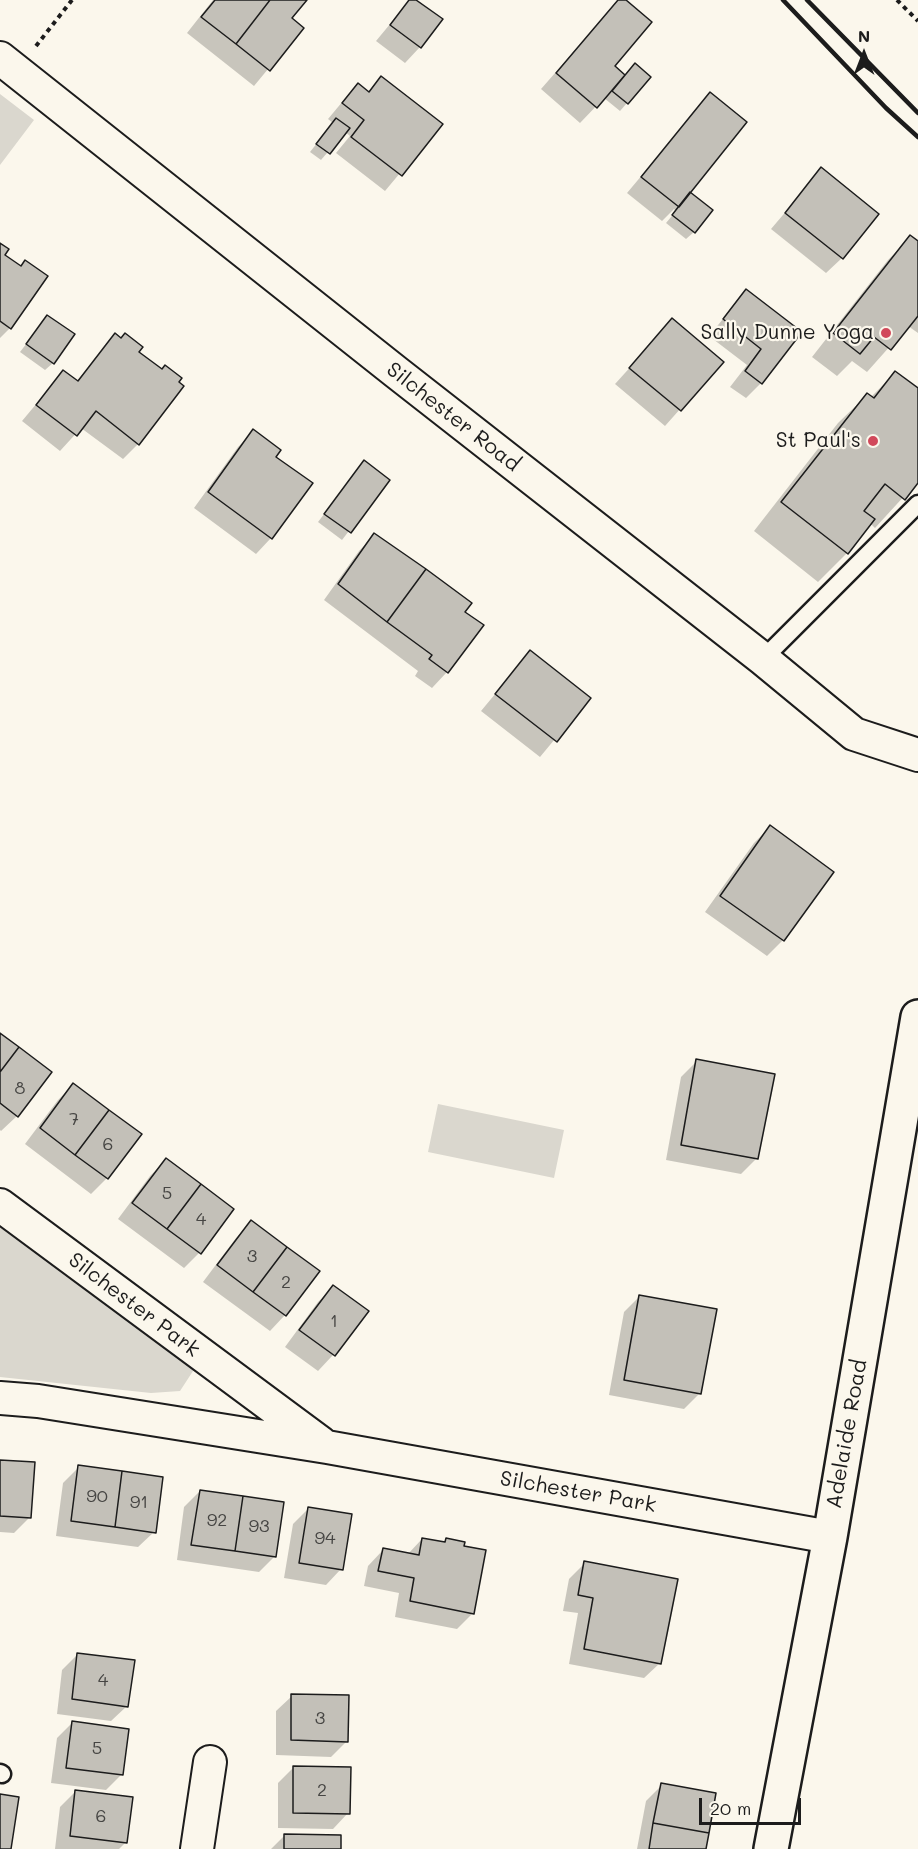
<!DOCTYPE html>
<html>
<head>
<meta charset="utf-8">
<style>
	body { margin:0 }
	#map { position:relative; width:918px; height:1849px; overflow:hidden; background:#fbf7ec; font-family:Mali,sans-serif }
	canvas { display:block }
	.north { position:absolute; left:834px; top:24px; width:60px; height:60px; -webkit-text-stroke:4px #fbf7ec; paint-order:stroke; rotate:0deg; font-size:16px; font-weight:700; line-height:24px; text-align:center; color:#1c1c1c }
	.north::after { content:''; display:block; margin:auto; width:21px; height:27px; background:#1c1c1c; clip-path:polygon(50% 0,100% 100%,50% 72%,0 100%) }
	.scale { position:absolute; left:699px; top:1798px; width:102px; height:27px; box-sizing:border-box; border:3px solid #1c1c1c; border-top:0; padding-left:8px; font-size:18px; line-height:21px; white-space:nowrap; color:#1c1c1c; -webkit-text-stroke:4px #fbf7ec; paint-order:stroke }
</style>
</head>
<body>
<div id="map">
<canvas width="918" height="1849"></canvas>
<div class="north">N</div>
<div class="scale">20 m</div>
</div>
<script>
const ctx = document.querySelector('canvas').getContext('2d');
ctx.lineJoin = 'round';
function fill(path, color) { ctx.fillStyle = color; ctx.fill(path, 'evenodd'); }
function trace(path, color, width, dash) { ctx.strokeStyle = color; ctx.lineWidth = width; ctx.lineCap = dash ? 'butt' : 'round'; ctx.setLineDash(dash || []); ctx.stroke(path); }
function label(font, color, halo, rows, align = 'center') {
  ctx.font = font + ' Mali,sans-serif'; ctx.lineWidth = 4.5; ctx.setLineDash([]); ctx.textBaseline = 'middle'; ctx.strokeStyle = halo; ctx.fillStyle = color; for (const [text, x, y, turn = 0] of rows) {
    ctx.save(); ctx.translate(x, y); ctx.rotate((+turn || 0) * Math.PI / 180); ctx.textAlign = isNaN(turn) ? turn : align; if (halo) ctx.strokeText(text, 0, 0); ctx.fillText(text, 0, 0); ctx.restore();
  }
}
const green = new Path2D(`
	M0,94l34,26 -34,45z
	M438,1104l126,26 -10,48 -126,-26z
	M0,1227l195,141 -15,23 -29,2 -151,-16z`);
const shadow = new Path2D(`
	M213,0h92l-15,19 12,9 -48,58 -67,-53z
	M410,0h4l6,47 -15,16 -29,-22z
	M619,0h5l-14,90 3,2 22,-26 -8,37 -7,8 -16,-13 -24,25 -39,-34z
	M381,78l60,46 -56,67 -49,-38 14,-17 -5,-4 -24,28 -11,-8 23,-29 -5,-4 15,-18 15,-16 10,7z
	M710,94l-22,98 6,40 -8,7 -20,-16 10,-12 -2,-2 -12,12 -35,-28z
	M822,169l20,89 -16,15 -55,-44z
	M911,237l7,6v90l-10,-7 -41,46 -15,-11 -15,15 -25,-19 76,-97z
	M0,245l10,83 -10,10z
	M746,291l54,41 -39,51 -15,15 -16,-11 17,-22 -38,-29z
	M47,317l6,46 -8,7 -25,-18z
	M673,320l49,42 -57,64 -50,-42z
	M115,335l22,17 1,92 -15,15 -42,-31 -21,23 -38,-30 41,-49 13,10z
	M895,373l23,17v91l-43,47 -5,-5 -23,30 -29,29 -64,-51 84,-108 29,-28 3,3z
	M254,431l17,107 -15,16 -62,-46 44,-61z
	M364,462l24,18 -46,60 -24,-18z
	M374,535l108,91 -35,46 -15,16 -17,-12 3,-5 -94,-71 35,-49z
	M530,652l59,46 -49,59 -59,-46z
	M770,827l62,45 -49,68 -16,16 -62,-44 49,-69z
	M0,1035l17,81 -16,15 -1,-1z
	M697,1061l60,97 -16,16 -75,-14 15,-83z
	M73,1085l34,93 -16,16 -66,-50 33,-44z
	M166,1160l33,93 -15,15 -66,-49 32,-43z
	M251,1222l34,93 -15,16 -67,-49 33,-44z
	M333,1287l34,24 -34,44 -15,16 -33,-24 33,-45z
	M640,1296l60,97 -16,16 -75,-14 15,-83z
	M0,1461l30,56 -16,16 -14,-1z
	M79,1467l75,65 -16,15 -82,-11 7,-53z
	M200,1491l74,66 -15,15 -82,-12 7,-53z
	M309,1508l32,61 -15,16 -42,-7 9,-54z
	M422,1539l21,4 4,-3 26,73 -16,16 -62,-12 4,-24 -35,-7 4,-20 15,-16 24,5z
	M585,1563l75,100 -16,15 -75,-14 9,-51 -15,-2 6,-32z
	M78,1654l49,52 -16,15 -54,-7 5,-44z
	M292,1696l55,45 -16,16 -55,-2v-44z
	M72,1723l50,51 -16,16 -55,-7 6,-45z
	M294,1767l54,46 -15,16 -55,-1v-45z
	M662,1785l43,64h-68l9,-48z
	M76,1791l49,52 -6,6h-64l5,-42z
	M284,1836l56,13h-69z`);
const building = new Path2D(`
	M215,0h55l-34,44 -35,-27z
	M307,0l-15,18 12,10 -34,43 -34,-27 34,-44z
	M409,0h7l27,19 -22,29 -31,-23z
	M618,0h8l26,22 -37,44 10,9 -28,33 -41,-35z
	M635,63l16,14 -23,27 -16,-13z
	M381,76l62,48 -41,52 -51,-39 13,-17 -22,-17 16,-20 11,9z
	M710,92l37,30 -68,85 -38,-30z
	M336,118l14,10 -20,26 -14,-10z
	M821,167l58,47 -36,45 -58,-46z
	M690,192l23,18 -18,23 -23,-18z
	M910,235l8,6v75l-27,34 -17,-13 -14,17 -27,-21z
	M0,243l9,6 -4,6 16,11 4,-6 23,16 -37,53 -11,-8z
	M746,289l56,43 -40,52 -17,-13 16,-22 -38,-30z
	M47,315l28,19 -21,30 -28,-20z
	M672,318l52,44 -43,49 -52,-43z
	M115,333l6,5 4,-5 18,14 -4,5 23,17 3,-4 17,13 -3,4 5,4 -45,59 -43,-34 -19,25 -41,-31 27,-35 15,11z
	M895,371l23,17v95l-13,17 -20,-16 -21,27 11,8 -27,35 -67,-52 86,-109 7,5z
	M253,429l28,21 -5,7 37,26 -41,56 -64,-47z
	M364,460l26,20 -39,53 -27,-19z
	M374,533l52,36 -39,53 -49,-38z
	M426,569l46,34 -7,9 19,13 -36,48 -19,-14 3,-4 -45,-33z
	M530,650l61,48 -34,44 -62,-48z
	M770,825l64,47 -50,69 -64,-45z
	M0,1033l19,14 -19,25z
	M19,1047l33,25 -34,45 -18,-14v-31z
	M696,1059l79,15 -17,85 -77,-14z
	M73,1083l36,27 -34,45 -35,-27z
	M109,1110l33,24 -34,45 -33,-24z
	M166,1158l35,26 -34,45 -35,-26z
	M201,1184l33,25 -33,45 -34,-25z
	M251,1220l36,27 -34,45 -36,-27z
	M287,1247l33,24 -34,45 -33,-24z
	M333,1285l36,26 -34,45 -36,-26z
	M639,1295l78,14 -16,85 -77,-14z
	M0,1460l35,2 -4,56 -31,-2z
	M78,1465l44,6 -7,56 -44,-6z
	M122,1471l41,6 -7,56 -41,-6z
	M200,1490l43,6 -8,55 -44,-6z
	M243,1496l41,6 -8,55 -41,-6z
	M308,1507l44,7 -9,56 -44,-7z
	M422,1538l23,4 1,-4 19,4 -1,4 22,4 -12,64 -64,-13 4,-23 -36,-7 5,-23 36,7z
	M584,1561l94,18 -17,85 -77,-15 9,-51 -15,-3z
	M77,1653l58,7 -7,47 -56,-8z
	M291,1694l58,1 -1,47 -57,-2z
	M72,1721l57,8 -6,46 -57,-7z
	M293,1766l58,1 -1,47 -57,-1z
	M661,1783l55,10 -7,40 -56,-10z
	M75,1790l58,7 -6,46 -57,-7z
	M0,1794l19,3 -8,52h-11z
	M653,1823l56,10 -3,16h-57z
	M284,1834l57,1v14h-57z`);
const path = new Path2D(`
	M897,0l21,21
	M36,46l36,-46`);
const service = new Path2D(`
	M763,659l155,-155
	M0,1773l2,1`);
const minor = new Path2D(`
	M0,58l396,314 367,287 91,75 64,21
	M0,1205l321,238
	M0,1398l38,3 289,46 503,90
	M197,1849l13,-87`);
const tertiary = new Path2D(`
	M771,1849l59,-312 88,-520`);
const rail = new Path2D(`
	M783,0l103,108 32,29
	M807,0l111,113`);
const markers = [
	[886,333,6,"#d1495b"],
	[873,441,6,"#d1495b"]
];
const numberNames = [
	["8",20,1088],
	["7",74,1119],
	["6",108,1144],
	["5",167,1193],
	["4",201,1219],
	["3",252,1256],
	["2",286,1282],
	["1",334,1321],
	["90",97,1496],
	["91",139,1502],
	["92",217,1520],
	["93",259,1526],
	["94",325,1538],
	["4",103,1680],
	["3",320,1718],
	["5",97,1748],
	["2",322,1790],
	["6",101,1816]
];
const poiNames = [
	["Sally Dunne Yoga",874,333],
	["St Paul's",861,441]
];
const streetNames = [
	["Silchester Road",453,417,38],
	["Silchester Park",134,1305,37],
	["Adelaide Road",847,1434,-80],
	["Silchester Park",578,1492,10]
];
fill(green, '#dad7ce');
fill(shadow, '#0003');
fill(building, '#c3c0b8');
trace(building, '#1c1c1c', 1.5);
trace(service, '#1c1c1c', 21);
trace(minor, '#1c1c1c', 36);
trace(tertiary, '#1c1c1c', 38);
trace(path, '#1c1c1c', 4, [4.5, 4.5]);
trace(service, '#fbf7ec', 16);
trace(minor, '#fbf7ec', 32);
trace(tertiary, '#fbf7ec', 33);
trace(rail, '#1c1c1c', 4.5);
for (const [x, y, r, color] of markers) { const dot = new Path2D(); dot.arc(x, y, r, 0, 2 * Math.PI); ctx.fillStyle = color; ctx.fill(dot); trace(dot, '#fbf7ec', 2); }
label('18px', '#464543', null, numberNames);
label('21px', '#1c1c1c', '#fbf7ec', poiNames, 'right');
label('21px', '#1c1c1c', '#fbf7ec', streetNames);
</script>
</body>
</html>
